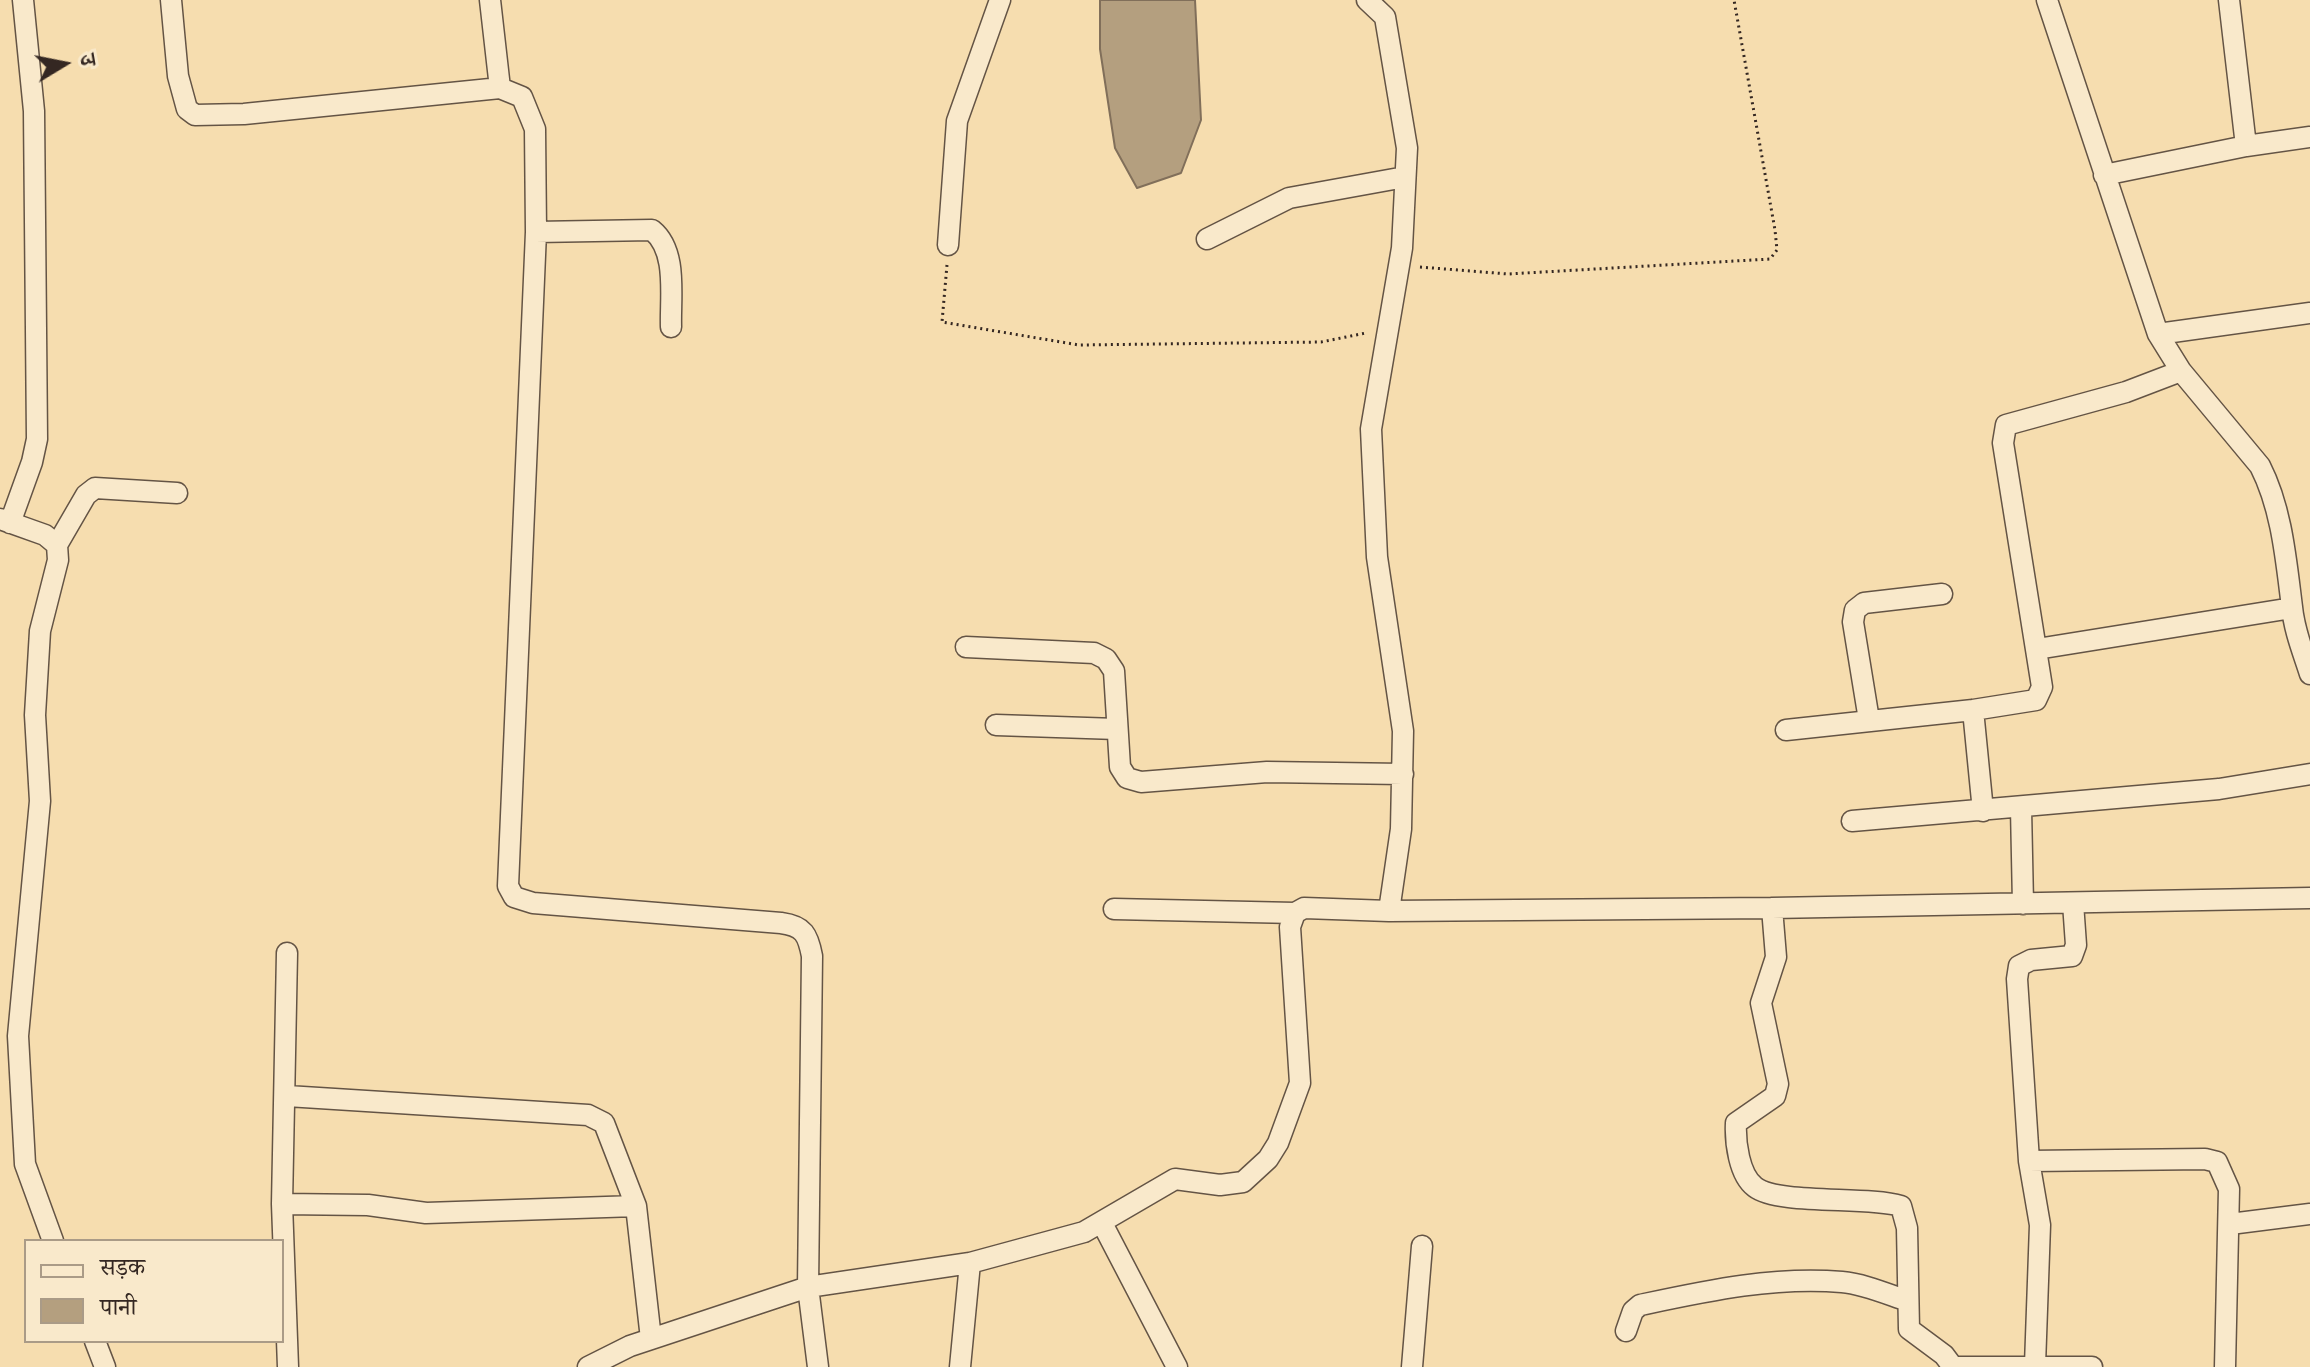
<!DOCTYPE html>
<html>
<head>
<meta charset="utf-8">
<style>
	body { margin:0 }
	#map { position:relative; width:2310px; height:1367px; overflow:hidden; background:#f6ddaf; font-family:"IM FELL Great Primer","Noto Serif Devanagari",serif }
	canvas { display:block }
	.legend { position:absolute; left:24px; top:1239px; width:260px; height:104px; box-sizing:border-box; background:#f9e9cb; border:2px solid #aa9b87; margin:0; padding:10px 14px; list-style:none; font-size:24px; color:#342722 }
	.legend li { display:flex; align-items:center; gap:16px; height:40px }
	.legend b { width:40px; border:2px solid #aa9b87 }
	.north { position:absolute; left:24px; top:24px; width:80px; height:80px; -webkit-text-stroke:6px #f9e9cb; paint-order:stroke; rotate:80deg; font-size:22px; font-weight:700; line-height:32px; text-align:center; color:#342722 }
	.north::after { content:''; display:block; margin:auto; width:28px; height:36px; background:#342722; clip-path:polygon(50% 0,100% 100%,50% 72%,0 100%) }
</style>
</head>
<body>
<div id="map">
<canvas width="2310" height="1367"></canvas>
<ul class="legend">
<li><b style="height:10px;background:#f9e9cb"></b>सड़क</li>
<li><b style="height:22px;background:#b49f7f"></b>पानी</li>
</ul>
<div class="north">उ</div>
</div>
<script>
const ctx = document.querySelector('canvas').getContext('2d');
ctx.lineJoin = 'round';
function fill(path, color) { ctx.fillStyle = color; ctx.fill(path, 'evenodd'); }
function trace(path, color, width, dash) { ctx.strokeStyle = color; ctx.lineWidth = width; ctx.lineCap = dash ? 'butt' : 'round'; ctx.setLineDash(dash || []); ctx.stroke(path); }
const water = new Path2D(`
	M1100,0h95l6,120 -20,53 -44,15 -22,-40 -15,-99z`);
const path = new Path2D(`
	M947,265l-5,57 137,23 242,-3 45,-9
	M1420,267l88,7 262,-15 7,-9 -2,-20 -41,-230`);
const street = new Path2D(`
	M171,0l7,76 9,33 8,6 49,-1 256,-26 22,9 13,32 1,103 -28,654 6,11 19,6 248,20c23,3 27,12 31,33l-4,331 10,80
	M490,0l10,88
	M1367,0l18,17 22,131 -5,100 -31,181 6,128 26,174 -2,98 -12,82
	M2047,0l111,334 23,37 79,95c22,43 26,94 32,141 2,23 11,45 18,67
	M2246,146l64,-9
	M2104,175l142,-29 -17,-146
	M536,232l116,-2c26,21 18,66 19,97
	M1207,239l82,-41 116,-21
	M948,245l9,-124 43,-121
	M2158,334l152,-21
	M0,519l45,16 12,10 1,15 -18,71 -5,84 5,86 -22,235 7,128 28,77
	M10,523l22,-61 5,-23 -3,-328 -11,-111
	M57,545l29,-50 9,-7 82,5
	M966,647l128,6 12,6 8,12 6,96 7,11 14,4 126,-10 136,2
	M2037,649l255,-41
	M1973,710l10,101
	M1869,720l-16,-98 2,-12 9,-7 78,-9
	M996,725l121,4
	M1786,730l187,-20 63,-10 6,-13 -39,-244 3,-18 120,-33 55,-21
	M2021,808l2,96
	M1852,821l367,-32 91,-15
	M1772,908l4,49 -15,46 17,81 -3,12 -39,27c-1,19 3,52 19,64 23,18 112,9 146,19l6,22 2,101 35,26 9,12
	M1114,909l181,4
	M287,953l-5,251 6,163
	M287,1096l301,19 16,8 32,83 15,133
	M2029,1161l176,-2 12,3 12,27 -4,178
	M282,1204l86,1 58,8 210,-7
	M2230,1224l80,-10
	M1103,1225l74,142
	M1626,1331l7,-20 7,-6c66,-14 134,-29 202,-23 22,2 45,12 66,19
	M95,1341l10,26
	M2035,1365l5,-140 -11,-64 -12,-182 2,-13 12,-6 41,-4 4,-11 -3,-42
	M588,1367l42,-21 178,-59 162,-24 114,-31 91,-53 45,6 23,-3 25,-23 10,-16 22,-60 -10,-156 5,-14 9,-5 85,3 383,-3 538,-10
	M960,1367l10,-104
	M1412,1367l10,-121
	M1956,1367h136`);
fill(water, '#b49f7f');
trace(water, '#816f5a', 2);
trace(street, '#645445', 23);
trace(path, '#342722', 3, [2, 4]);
trace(street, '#f9e9cb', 20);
</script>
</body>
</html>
